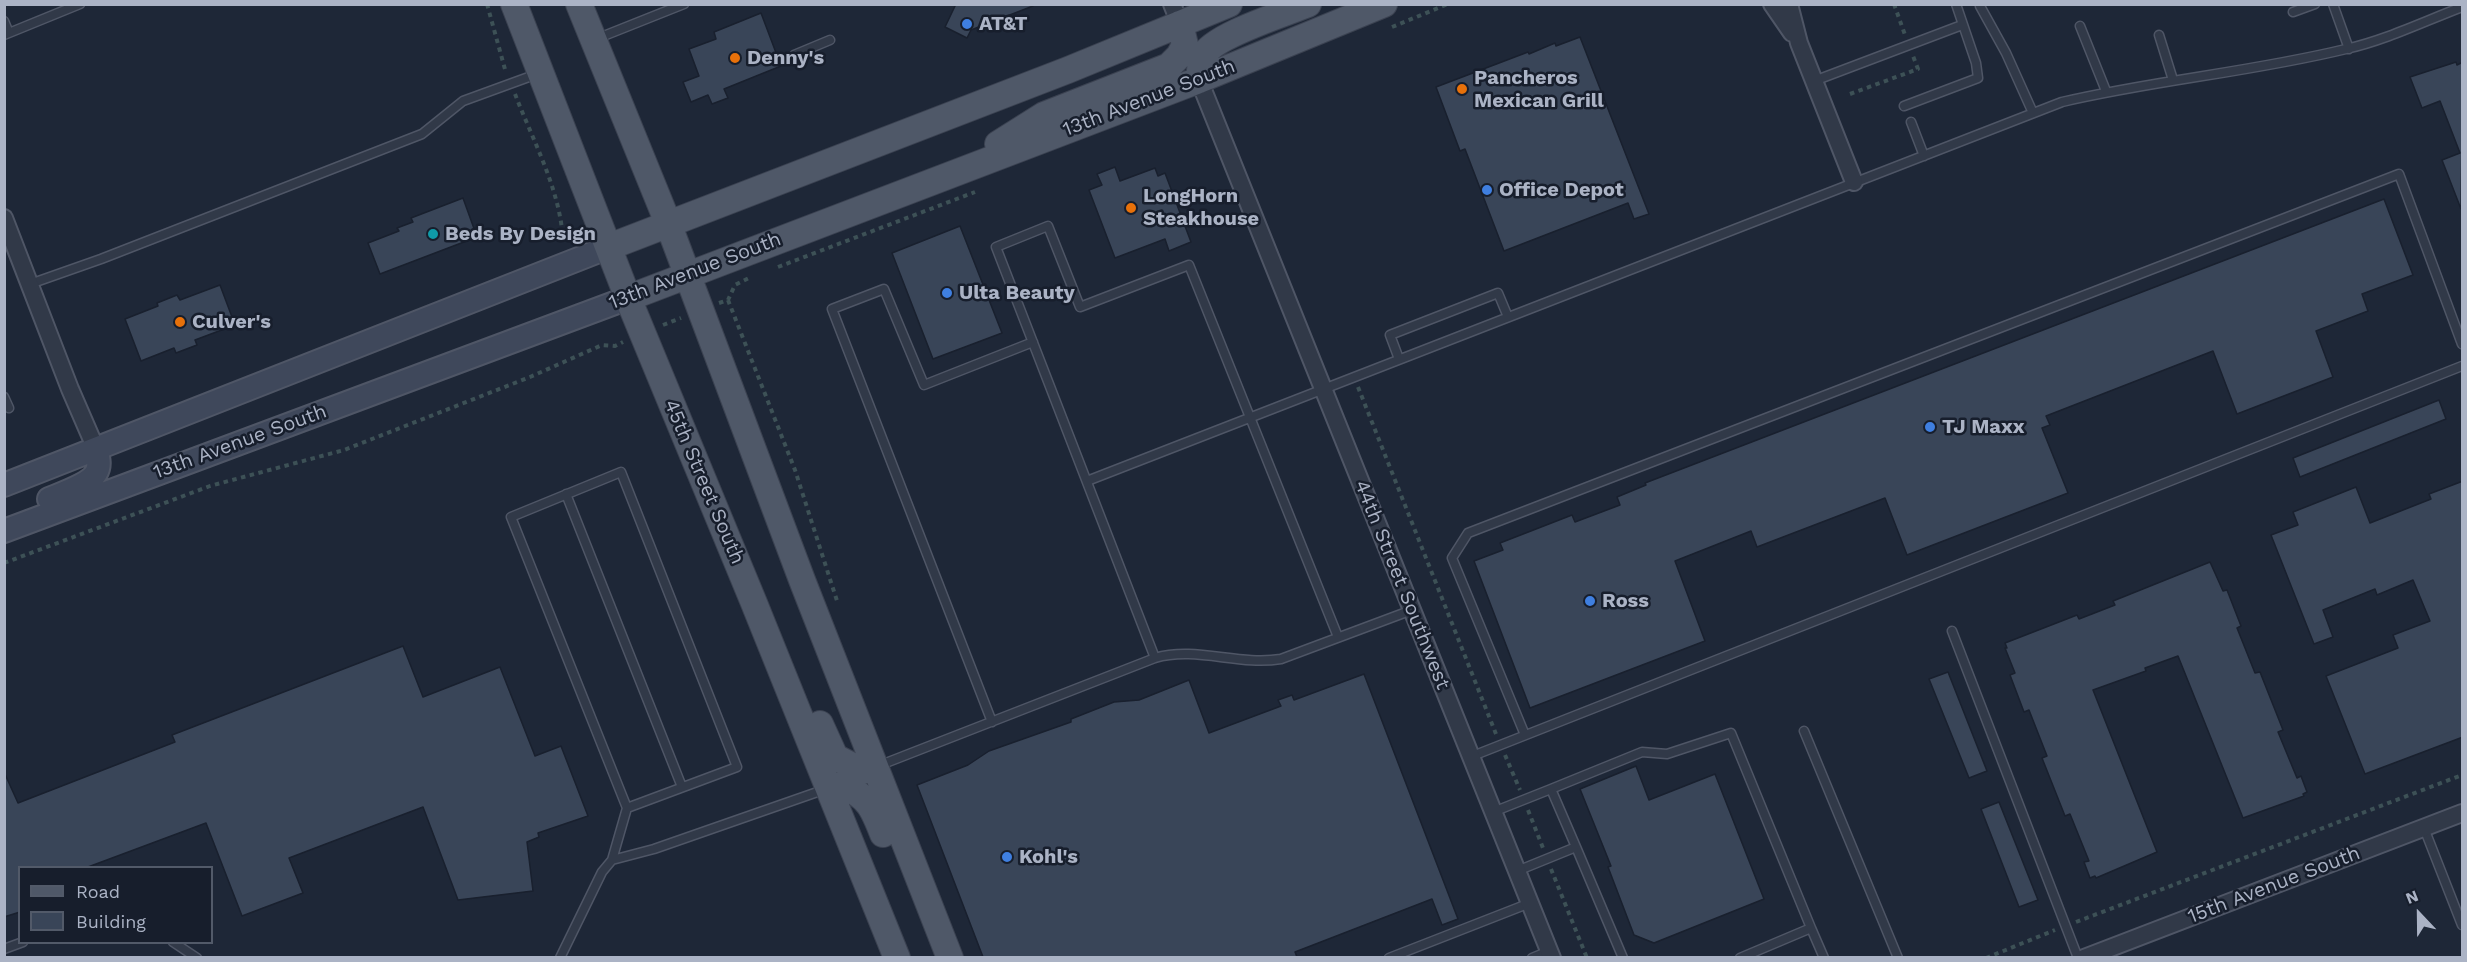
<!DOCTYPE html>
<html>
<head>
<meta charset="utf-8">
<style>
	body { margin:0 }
	#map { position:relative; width:2467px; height:962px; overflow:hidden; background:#1e2737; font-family:"Work Sans",sans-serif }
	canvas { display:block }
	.frame { position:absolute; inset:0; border:6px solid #abb3c5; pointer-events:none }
	.legend { position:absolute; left:18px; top:866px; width:195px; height:78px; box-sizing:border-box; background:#171e2c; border:2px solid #525a69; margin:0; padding:8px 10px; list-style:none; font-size:18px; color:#abb3c5 }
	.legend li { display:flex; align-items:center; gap:12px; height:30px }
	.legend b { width:30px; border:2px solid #525a69 }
	.north { position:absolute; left:2389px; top:884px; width:60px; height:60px; -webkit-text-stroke:4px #171e2c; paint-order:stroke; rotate:338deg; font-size:16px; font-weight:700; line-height:24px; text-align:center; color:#abb3c5 }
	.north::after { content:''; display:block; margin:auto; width:21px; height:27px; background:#abb3c5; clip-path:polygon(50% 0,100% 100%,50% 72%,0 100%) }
</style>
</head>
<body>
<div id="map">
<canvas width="2467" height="962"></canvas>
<div class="frame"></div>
<ul class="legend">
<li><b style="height:8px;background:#4f5868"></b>Road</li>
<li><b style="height:16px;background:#394558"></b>Building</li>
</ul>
<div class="north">N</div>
</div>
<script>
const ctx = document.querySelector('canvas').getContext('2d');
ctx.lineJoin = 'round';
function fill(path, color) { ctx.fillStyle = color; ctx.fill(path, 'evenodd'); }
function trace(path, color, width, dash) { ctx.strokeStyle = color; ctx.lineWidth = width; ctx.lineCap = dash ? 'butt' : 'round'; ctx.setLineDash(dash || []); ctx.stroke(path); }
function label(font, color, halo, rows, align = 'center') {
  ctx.font = font + ' "Work Sans",sans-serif'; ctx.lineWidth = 5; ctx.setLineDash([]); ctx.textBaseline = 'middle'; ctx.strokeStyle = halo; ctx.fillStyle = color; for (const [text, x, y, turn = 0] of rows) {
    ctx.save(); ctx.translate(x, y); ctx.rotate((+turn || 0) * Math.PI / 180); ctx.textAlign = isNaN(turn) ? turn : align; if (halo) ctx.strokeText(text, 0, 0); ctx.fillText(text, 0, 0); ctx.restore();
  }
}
const building = new Path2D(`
	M956,4h77v2l-62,24 -4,8 -22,-11z
	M761,13l20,53 -57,23 4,9 -16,6 -4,-9 -17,7 -8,-20 16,-6 -10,-27 27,-10 -2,-7z
	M1580,37l69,177 -15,5 -6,-16 -124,48 -39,-102 -5,2 -24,-64 92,-35 1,2 26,-11 1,3z
	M2456,62l1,3 6,-3 -2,147 -19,-49 18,-7 -20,-52 -18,7 -12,-31z
	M1115,167l5,14 35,-13 3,8 7,-3 26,69 -22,9 -4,-12 -50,19 -26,-68 13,-5 -5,-11z
	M463,198l14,39 -97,37 -12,-31 31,-12 -2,-3 16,-6 -2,-4z
	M2384,199l29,76 -51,19 6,17 -52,20 17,46 -96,37 -24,-63 -167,65 4,9 -8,3 26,65 -161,62 -22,-57 -128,49 -6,-16 -76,30 30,80 -175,67 -56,-147 29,-11 -3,-7 72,-28 3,7 45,-17 -3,-8 29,-12 -1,-2z
	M960,226l42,107 -69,26 -41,-106z
	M220,285l15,40 -40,15 2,5 -21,8 -2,-5 -33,13 -16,-42 33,-13 -1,-3 20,-8 3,5z
	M2439,400l7,19 -146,58 -7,-19z
	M2463,481v256l-98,37 -39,-98 72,-28 -5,-13 37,-14 -17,-41 -36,15 -2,-6 -52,21 10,27 -19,7 -43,-109 27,-10 -5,-13 63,-25 14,36 61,-24 -2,-5z
	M2210,562l13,29 4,-1 14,36 -4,2 18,45 5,-1 23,58 -5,2 19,46 4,-2 6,16 -4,2 1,2 -61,22 -65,-162 -33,12 1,3 -53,19 64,162 -61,26 -1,-2 -5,2 -6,-16 5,-1 -19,-47 -5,2 -23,-58 5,-2 -18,-46 -5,2 -14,-37 5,-2 -10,-25h2l-2,-5 72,-28 2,4 36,-14 -2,-4z
	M403,646l20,51 77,-30 35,89 26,-10 27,70 -50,17 1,4 -12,5 6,49 -75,9 -35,-93 -134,51 14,35 -61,23 -36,-93 -118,44h-68v45l-16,5v-145l14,31 157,-61 -3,-7z
	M1948,672l39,99 -18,7 -40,-99z
	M1364,674l94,245 -16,6 -10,-26 -137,53 2,5h-314l-66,-172 51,-20 21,-14 82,-29v-3l43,-17 25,-2 50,-20 20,53 72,-27 -3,-6 14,-5 2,5z
	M1636,766l13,34 66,-26 49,125 -110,44 -20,-8 -26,-68 3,-1 -31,-77z
	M1999,802l39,98 -19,7 -38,-98z`);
const path = new Path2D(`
	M487,4l19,69
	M1894,4l11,31
	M1392,27l56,-23
	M515,94c18,47 45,95 48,146
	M1850,94l68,-25 -5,-13
	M778,267l197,-75
	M728,300l67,170 43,134
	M719,303l9,-3 7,-15 16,-8
	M663,325l18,-7
	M1358,387l138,347
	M4,563l206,-77 134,-36 186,-73 72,-32 13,1 8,-4
	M1505,755l15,35
	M1528,810l15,38
	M1551,869l36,89
	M2076,922l386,-147
	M1986,958l69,-28`);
const lane = new Path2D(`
	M2333,4l16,45
	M1980,6l26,47 27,60
	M2293,12l22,-8
	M4,21l5,12
	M2080,26l26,65
	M4,35l76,-31
	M2159,35l14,45
	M596,39l88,-35
	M794,55l36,-15
	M1814,81l148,-56
	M1904,106l74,-28 -2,-15 -20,-59
	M1911,122l13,34
	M30,284l71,-25 321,-125 41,-33 74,-27
	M1399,359l-9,-24 108,-42 10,24
	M4,397l5,11
	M1087,481l975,-379c94,-22 190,-30 284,-53 40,-9 79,-28 116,-42
	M566,494l116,293
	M1952,631l126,327
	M1155,658l-159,-411 52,-21 32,81 109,-42 149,372
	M992,722l-160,-413 52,-20 40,96 109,-43
	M1804,731l94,227
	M1525,735l-73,-177 16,-25 931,-359 63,170
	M1470,757l992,-391
	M878,766l277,-108c41,-12 83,8 126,1l131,-49
	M1493,812l58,-23
	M2424,828l38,97
	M1576,847l-25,-58 91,-37 25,2 64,-21 80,195
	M612,860l15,-52 110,-41 -116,-295 -110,45 116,291
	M1517,871l59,-24 47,111
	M173,942l24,16
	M4,949l19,-7
	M560,958l42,-86 10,-12 42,-11 172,-60
	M1389,958l141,-55
	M1532,958l17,-7
	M1740,958l71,-30 13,30`);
const street = new Path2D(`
	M1172,4l8,20
	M1772,4l20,29
	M1789,4l10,39 55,139
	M1199,80l353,878
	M4,218l66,171 26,60
	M2084,958l378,-145`);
const secondary = new Path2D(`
	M4,485l605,-238
	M49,499c12,-5 41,-15 47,-26 5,-8 2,-16 0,-24
	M4,531l624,-233`);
const primary = new Path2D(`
	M514,4l114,294 126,305 143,355
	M579,4l89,219 134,357 148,378
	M1199,80c1,-7 1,-18 4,-24 11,-21 81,-42 105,-52
	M998,144l46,-29 125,-49 10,-10 6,-11 -5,-21
	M609,247l459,-177 161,-66
	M628,298l571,-218 185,-76
	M820,724l15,33 27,14 13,-4
	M829,788l14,-3c26,13 30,23 40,49`);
const markers = [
	[967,24,6,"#3f7fe0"],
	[735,58,6,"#e8710a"],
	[1462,89,6,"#e8710a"],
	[1487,190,6,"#3f7fe0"],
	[1131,208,6,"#e8710a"],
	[433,234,6,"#0f9aa8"],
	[947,293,6,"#3f7fe0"],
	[180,322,6,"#e8710a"],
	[1930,427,6,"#3f7fe0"],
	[1590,601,6,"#3f7fe0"],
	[1007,857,6,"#3f7fe0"]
];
const poiNames = [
	["AT&T",979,24],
	["Denny's",747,58],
	["Pancheros",1474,78],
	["Mexican Grill",1474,101],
	["Office Depot",1499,190],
	["LongHorn",1143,196],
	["Steakhouse",1143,219],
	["Beds By Design",445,234],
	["Ulta Beauty",959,293],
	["Culver's",192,322],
	["TJ Maxx",1942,427],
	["Ross",1602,601],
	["Kohl's",1019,857]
];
const streetNames = [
	["13th Avenue South",1149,98,-21],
	["13th Avenue South",695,271,-21],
	["13th Avenue South",240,442,-20],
	["45th Street South",704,482,67],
	["44th Street Southwest",1402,585,68],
	["15th Avenue South",2274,885,-21]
];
fill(building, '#394558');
trace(building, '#19202e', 1.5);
trace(lane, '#4f5666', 11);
trace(street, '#4f5666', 20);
trace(secondary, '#4f5666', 26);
trace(primary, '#3b4251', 28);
trace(path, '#3d5156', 4, [4.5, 4.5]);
trace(lane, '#313948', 8);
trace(street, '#313948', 16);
trace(secondary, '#3f485b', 22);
trace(primary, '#4f5868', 26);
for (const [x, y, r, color] of markers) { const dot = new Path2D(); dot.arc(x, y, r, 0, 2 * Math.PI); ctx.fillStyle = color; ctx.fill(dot); trace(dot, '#171e2c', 2); }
label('bold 20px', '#abb3c5', '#171e2c', poiNames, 'left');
label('20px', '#abb3c5', '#171e2c', streetNames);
</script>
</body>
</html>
